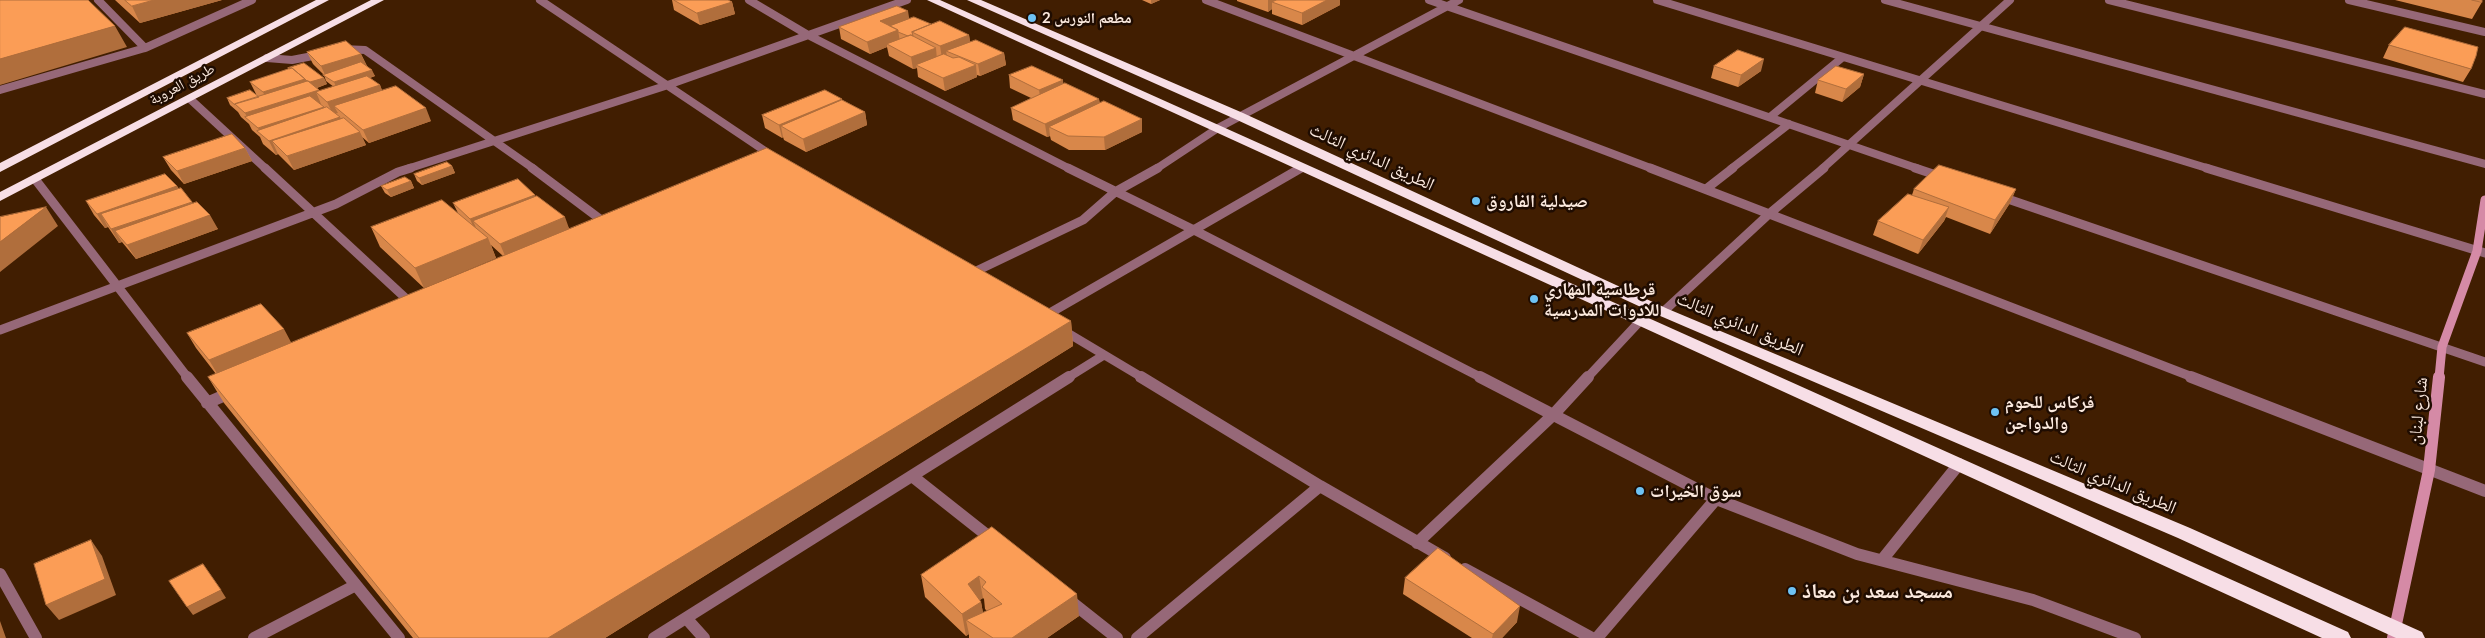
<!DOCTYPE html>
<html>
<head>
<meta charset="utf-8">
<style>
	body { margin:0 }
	canvas { display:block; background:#411e01 }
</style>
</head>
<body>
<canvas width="2485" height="638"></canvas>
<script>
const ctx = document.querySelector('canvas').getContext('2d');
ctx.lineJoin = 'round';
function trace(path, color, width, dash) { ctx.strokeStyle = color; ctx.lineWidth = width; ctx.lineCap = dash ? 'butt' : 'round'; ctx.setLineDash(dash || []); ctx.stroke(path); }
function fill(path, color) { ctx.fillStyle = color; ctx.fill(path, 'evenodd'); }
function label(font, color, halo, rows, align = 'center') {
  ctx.font = font + ' Lato,"Noto Naskh Arabic",sans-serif'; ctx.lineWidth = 5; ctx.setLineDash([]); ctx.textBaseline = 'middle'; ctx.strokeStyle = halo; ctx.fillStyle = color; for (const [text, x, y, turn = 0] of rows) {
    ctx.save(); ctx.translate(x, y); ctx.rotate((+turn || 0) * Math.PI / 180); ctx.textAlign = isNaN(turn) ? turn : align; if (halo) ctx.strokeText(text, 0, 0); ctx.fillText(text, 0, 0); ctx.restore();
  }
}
const streetFar2 = new Path2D(`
	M98,0l47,48
	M540,0l234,157
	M749,0l59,35 262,134
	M1206,0l447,169
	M1429,0l490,169
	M1657,0l553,169
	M1885,0l600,164
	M2109,0l376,94
	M2349,0l136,32
	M342,49l23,1 169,119
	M267,58l25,2 31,-6
	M0,90l145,-42 107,-48
	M190,99l76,70
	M1770,117l73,-60
	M407,169l258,-83 242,-86
	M1156,169l62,-41 241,-128
	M1299,169l2,-1
	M1731,169l58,-45
	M1822,169l188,-169`);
const streetFar1 = new Path2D(`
	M265,168l148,137
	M532,168l76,57
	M1068,168l124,61 290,149
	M1650,168l545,210
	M1915,168l27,9
	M2206,168l279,85
	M35,179l153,199
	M1706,189l27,-21
	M1999,196l486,166
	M970,274l113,-54 32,-28 43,-24
	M1663,312l106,-98 55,-46
	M1043,317l258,-149
	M1061,329l82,49
	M0,330l336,-126 62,-32 13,-4
	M1067,378l37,-23
	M1587,378l54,-58`);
const street = new Path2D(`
	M187,377l212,261
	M1141,377l179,109 125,72
	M1480,377l236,122 141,55 176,46 102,38
	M2191,377l294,114
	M207,403l25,-11
	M912,476l81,64
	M1417,543l137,-129 34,-37
	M1882,560l77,-96
	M1465,569l127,69
	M0,574l36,64
	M1069,600l48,38
	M686,618l18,20
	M254,638l102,-53
	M654,638l415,-261
	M1137,638l183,-152
	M1597,638l119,-139`);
const secondaryFar1 = new Path2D(`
	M2439,378l3,-31 35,-96 8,-51`);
const secondary = new Path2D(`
	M2393,638l36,-168 10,-93`);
const highway = new Path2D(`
	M316,0h13l-329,172v-9z
	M371,0h13l-384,201v-9z
	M927,0h13l1408,632 3,6h-29z
	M967,0h14l262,113 425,196 522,219 232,104 3,6h-29l-218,-100 -520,-223 -423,-196z`);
const wall = new Path2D(`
	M115,0h107l-82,23z
	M672,0h56l4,2 3,12 -35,11 -26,-15z
	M1142,0h18l-9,4z
	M1237,0h103v5l-38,20 -30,-11v-5l-4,3 -31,-11z
	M2395,0h87v2l-10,17z
	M909,19l60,16 1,7 34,11 2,12 -26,11 -3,-1v2l-32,14 -27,-14 -1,-9 -4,1 -24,-13 -2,-9 -17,7 -29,-15 -2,-12z
	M2389,45l82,24 -8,13 -80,-24z
	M307,52l54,2 6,12 8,10 -5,2 10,7 2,6 49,30 -62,22 -7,-6 4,8 -72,25 -16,-16 -2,1 -13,-11 -3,-7 -8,-7 -3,-6 -8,-7 -3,-5 -8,-7 -3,-7 29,-4 -6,-12 38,-13v-1l36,10 3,6 -10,4 3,3 14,-4 -8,-6 -2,-6 -11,-11z
	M1714,66l47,5 -23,16 -27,-9z
	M1864,74l-4,13 -18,15 -27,-9 3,-13z
	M1009,75l54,5v4l36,15 1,5 42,15v13l-37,18h-36l-18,-10 -1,-4 -3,1 -34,-17 -2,-12 20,-10 -21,-10z
	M842,99v1l23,12 2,13 -61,27 -22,-12 -1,-3 -1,1 -17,-10 -3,-13z
	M245,148l7,13 -68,23 -13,-14 -8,-13z
	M452,166l3,7 -33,12 -5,-4 -3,-7z
	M411,181l3,7 -23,9 -6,-4 -4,-7z
	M177,186l2,3 39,40 -82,30 -14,-17 -3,1 -11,-16 -3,1 -11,-13 -8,-14z
	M1914,189h102l-6,14 -20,31 -44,-17 -2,4 -26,33 -45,-19 5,-14 34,-26z
	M536,196l34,33 501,92 2,25 -468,292h-192l-189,-235 -16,-26 8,-3 -20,-26 -9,-15 105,10 211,-87 -12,-11 5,13 -72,30 -44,-41 -9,-20 87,-14 -5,-10z
	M992,527l87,89 -32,22h-78v-4l-3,2 -41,-39 -4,-22zM983,598l1,1 1,10 2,2 -4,2 -2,-11 -2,-2z
	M1405,578l112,44 -15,16h-30l-69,-44z`);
const shadedWall = new Path2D(`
	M154,0h68l-82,23 -8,-17z
	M1151,0h9l-9,4z
	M1268,0h23l-19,2v7l-4,3z
	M1327,0h13v5l-38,20v-12z
	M732,2l3,12 -35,11 -3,-12z
	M908,11l2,12 -17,6 -13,-8z
	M115,26l12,21 -127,38v-26z
	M898,30l2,12 -13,2v3l-17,7 -3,-12z
	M969,35l2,12 -25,4 1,5 -5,2 -2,-12z
	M936,48l1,12 -21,5 1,3 -4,1 -2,-12z
	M1004,53l2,12 -26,11 -2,-12z
	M361,54l6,12 -41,11 -5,-11z
	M1764,59l-3,12 -23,16 3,-12z
	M976,65l1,12 -32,14 -2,-13z
	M372,70l3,6 -38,13 -3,-7z
	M1864,74l-4,13 -18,15 4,-13z
	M324,78l3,6 -58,21 -6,-13 42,-13z
	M1063,80l1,13 -23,10 -2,-13z
	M380,85l5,12 -51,9 4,7 -5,1 -6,-12z
	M319,90l4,8 -7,-6 5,12 -66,21 -7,-6 -3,-6z
	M842,99l2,13 -63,14 2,11 -1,1 -3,-13z
	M1099,99l1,12 -51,16 1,9 -3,1 -2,-13z
	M324,107l6,12 -69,16 -3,-7z
	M426,108l5,13 -62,22 -6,-13z
	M865,112l2,13 -61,27 -3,-13z
	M340,117l6,13 -74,11 6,13 -2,1 -7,-14z
	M1142,119v13l-37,18 -1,-13z
	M360,132l6,13 -72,25 -7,-14z
	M245,148l7,13 -68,23 -7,-13z
	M452,166l3,7 -33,12 -3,-7z
	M411,181l3,7 -23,9 -4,-7z
	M177,186l8,14 -84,14 7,13 -3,1 -8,-14z
	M2016,189l-6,14 -20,31 5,-14z
	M535,195l5,13 -67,13 5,11 -2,1 -6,-14z
	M192,202l8,14 -85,15 7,11 -3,1 -8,-14z
	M46,207l12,19 -58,46v-30z
	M1949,207l-5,14 -26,33 5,-14z
	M210,215l8,14 -82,30 -9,-14z
	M565,217l5,14 -64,27 -6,-14z
	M488,238l8,20 -72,30 -9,-20z
	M1071,321l2,25 -468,292h-57z
	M284,329l8,15 -74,31 -9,-15z
	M91,540l11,16 14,39 -57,25 -13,-15z
	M979,576l4,22 -11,8 -4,-22z
	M221,590l5,8 -33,17 -6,-8z
	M1077,594l2,22 -32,22h-35z
	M981,602l4,22 -19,-4 3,14 -3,2 -4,-22z
	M1520,606l-3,16 -15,16h-10l1,-4z
	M0,621l6,17h-6z`);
const building = new Path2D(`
	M0,0h88l27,26 -115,33z
	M125,0h29l-22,6z
	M674,0h54l4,2 -35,11z
	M1277,0h50l-25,13 -30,-11z
	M2472,0h10v2z
	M897,6l11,5 -28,10 18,9 -31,12 -28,-15z
	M914,17l17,7 -19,8 1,4 -2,-1 -3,1 -10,-4v-2l-8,-4z
	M940,21l29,14 -29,11 -28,-14z
	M2405,27l73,20 -2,9 -5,13 -82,-24z
	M911,35l25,13 -25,9 -24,-13z
	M976,40l28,13 -26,11 -32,-13z
	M346,41l15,13 -40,12 -14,-14z
	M1738,50l26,9 -23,16 -27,-9z
	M944,54l9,4 6,-1 17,8 -33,13 -27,-13z
	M361,62l11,8 -38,12 -11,-7z
	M304,63l20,15 -14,4 -2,-1h-1l-2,-2 -13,-11 -3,1 -1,-1z
	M1032,66l31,14 -24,10 -30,-15z
	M1836,66l28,8 -18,15 -28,-9z
	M292,68l13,11 -42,13 -13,-10z
	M367,76l13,9 -53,17 -11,-10z
	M308,81l11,9 -74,23 -10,-9z
	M1065,83l34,16 -54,25 -34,-16z
	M396,86l30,22 -63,22 -29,-24z
	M250,90l9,7 -24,7v1l-8,-7z
	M825,90l17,9 -63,26 -17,-10z
	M310,96l14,11 -66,21 -13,-11z
	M842,100l23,12 -62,27 -22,-13z
	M1104,101l38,18 -38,18 -36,-1 -19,-9z
	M327,107l13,10 -71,24 -12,-10z
	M344,118l16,14 -73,24 -15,-15z
	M232,134l13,14 -68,23 -14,-14z
	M767,148l304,173 -523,317h-129l-211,-261z
	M447,162l5,4 -33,12 -5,-4z
	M1939,165l77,24 -21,31 -81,-31z
	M165,174l12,12 -80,28 -11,-13z
	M405,177l6,4 -24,9 -6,-4z
	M518,179l17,16 -65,24 -17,-16z
	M181,188l11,14 -81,27 -10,-15z
	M1908,194l41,13 -26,33 -45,-19z
	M537,196l28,21 -65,27 -27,-23z
	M442,200l46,38 -73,30 -44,-41z
	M197,202l13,13 -83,30 -12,-14z
	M46,207l-46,35v-25z
	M261,304l23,25 -75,31 -22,-27z
	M992,527l85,67 -65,44h-19l-27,-18 36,-16 -20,-17 4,-5 -7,-6 -11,8 13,18 -19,12 -41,-39z
	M91,540l14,39 -59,26 -12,-41z
	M1438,548l82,58 -27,28 -88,-56z
	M203,564l18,26 -34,17 -18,-26z`);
const markers = [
	[1032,18,5,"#6ec2f3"],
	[1476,201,5,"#6ec2f3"],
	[1534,299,5,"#6ec2f3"],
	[1995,412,5,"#6ec2f3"],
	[1640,491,5,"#6ec2f3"],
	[1792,591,5,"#6ec2f3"]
];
const farPoinames = [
	["مطعم النورس 2",1042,18]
];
const farStreetnames = [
	["طريق العروبة",182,84,-28]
];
const streetNames = [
	["الطريق الدائري الثالث",1372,157,25],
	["الطريق الدائري الثالث",1740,324,23],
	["شارع لبنان",2418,411,-84],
	["الطريق الدائري الثالث",2113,482,23]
];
const poiNames = [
	["صيدلية الفاروق",1486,201],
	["قرطاسية المهاري",1544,289],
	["للادوات المدرسية",1544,310],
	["فركاس للحوم",2005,402],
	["والدواجن",2005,423],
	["سوق الخيرات",1650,491]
];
const nearPoinames = [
	["مسجد سعد بن معاذ",1802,591]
];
trace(streetFar2, '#966878', 8);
trace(streetFar1, '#966878', 9);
trace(street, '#966878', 12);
trace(secondaryFar1, '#d58aa6', 9);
trace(secondary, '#d58aa6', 12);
fill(highway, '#f7dee6');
fill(wall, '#d8874a');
fill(shadedWall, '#b06e3c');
fill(building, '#fb9d56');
trace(building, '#b06e3c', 1);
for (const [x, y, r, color] of markers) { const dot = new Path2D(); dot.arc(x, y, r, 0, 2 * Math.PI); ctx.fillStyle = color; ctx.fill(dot); trace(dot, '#1f0c01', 2); }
label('bold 15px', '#fbe9de', '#1f0c01', farPoinames, 'left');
label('15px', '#fbe9de', '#1f0c01', farStreetnames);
label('18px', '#fbe9de', '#1f0c01', streetNames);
label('bold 18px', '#fbe9de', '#1f0c01', poiNames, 'left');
label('bold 21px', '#fbe9de', '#1f0c01', nearPoinames, 'left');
</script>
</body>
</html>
